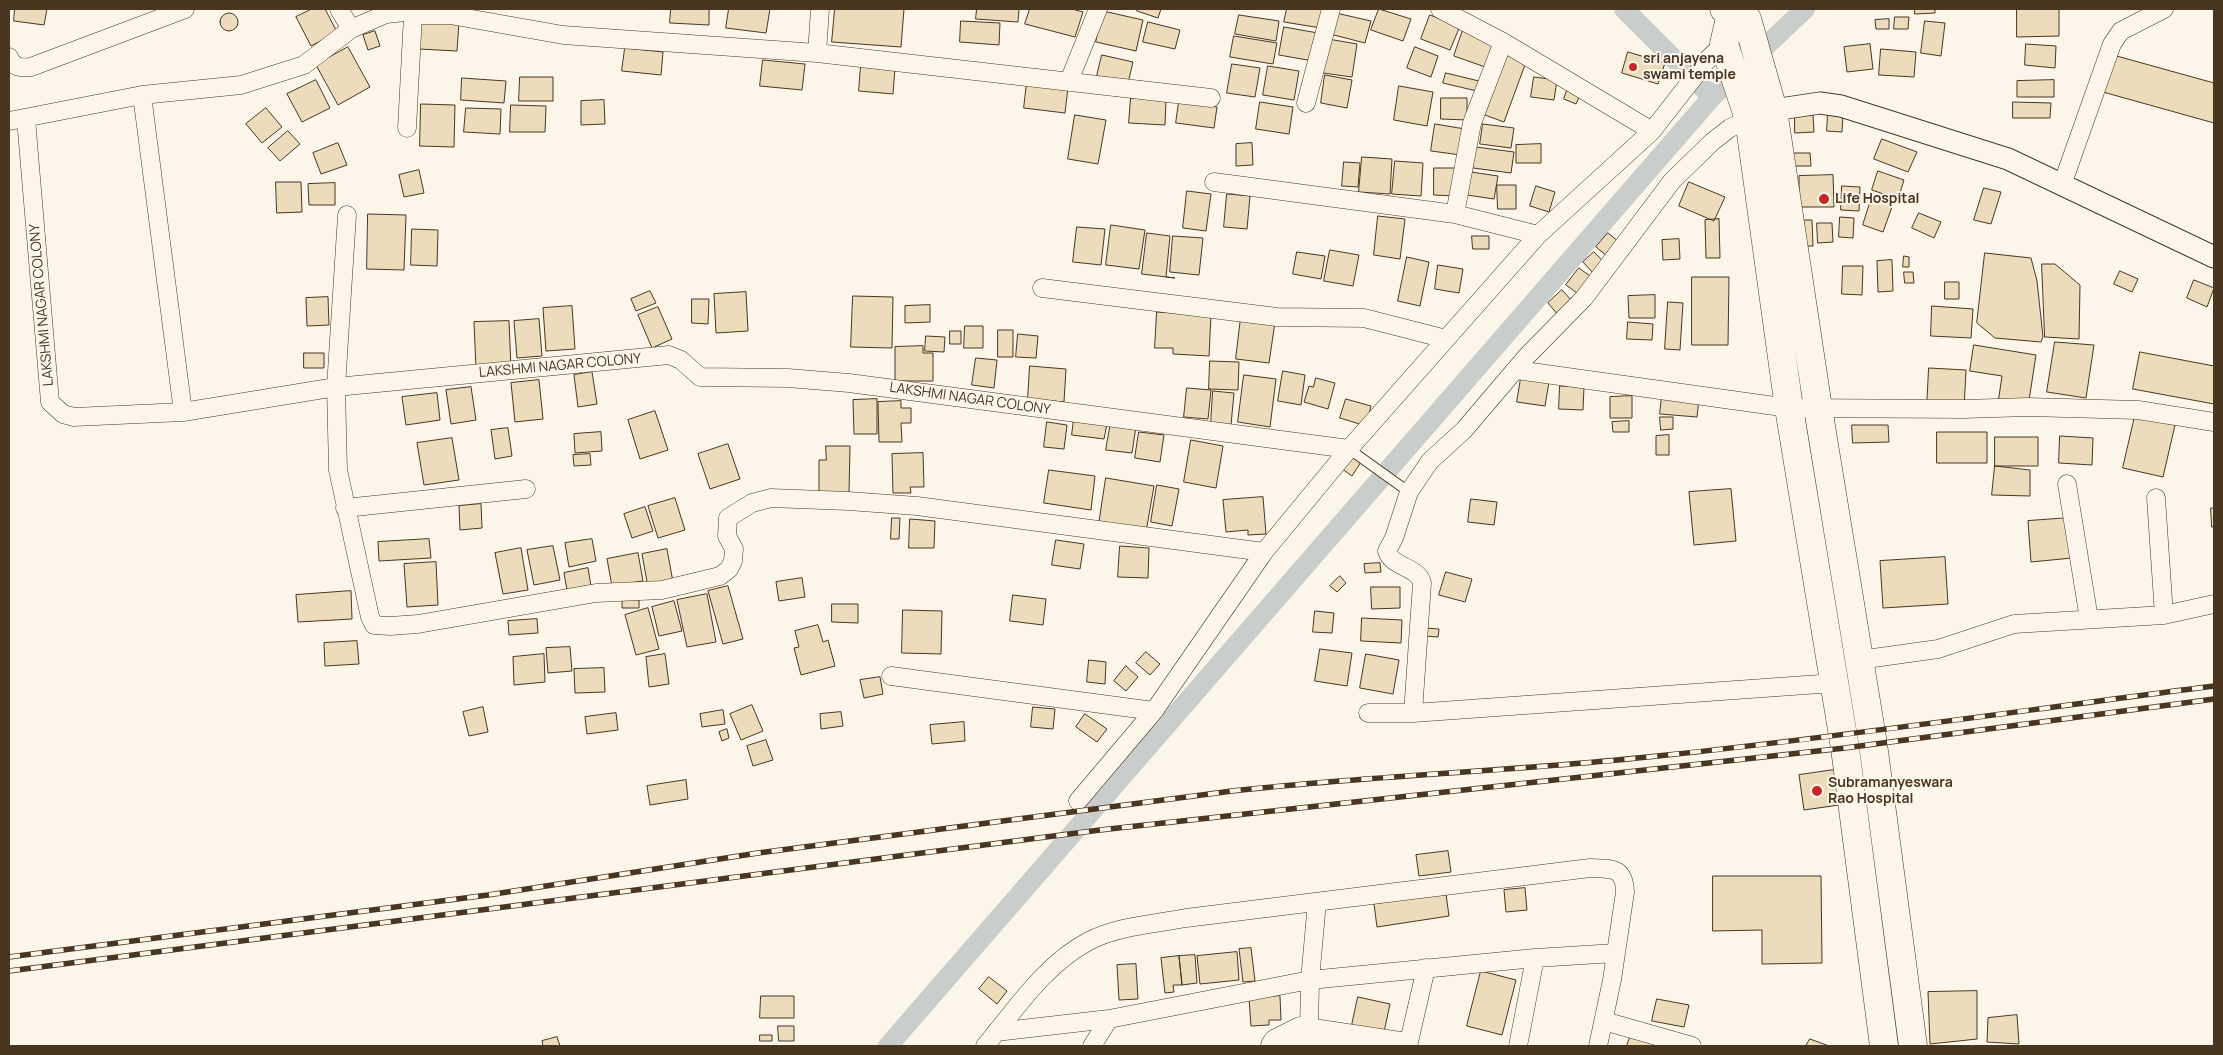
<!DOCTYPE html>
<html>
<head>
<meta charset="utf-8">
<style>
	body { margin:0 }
	#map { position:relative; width:2223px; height:1055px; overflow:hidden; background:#fbf6e9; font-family:Manrope,sans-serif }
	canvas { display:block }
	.frame { position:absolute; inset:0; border:10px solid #4a3520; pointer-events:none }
</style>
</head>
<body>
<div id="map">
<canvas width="2223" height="1055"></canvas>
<div class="frame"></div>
</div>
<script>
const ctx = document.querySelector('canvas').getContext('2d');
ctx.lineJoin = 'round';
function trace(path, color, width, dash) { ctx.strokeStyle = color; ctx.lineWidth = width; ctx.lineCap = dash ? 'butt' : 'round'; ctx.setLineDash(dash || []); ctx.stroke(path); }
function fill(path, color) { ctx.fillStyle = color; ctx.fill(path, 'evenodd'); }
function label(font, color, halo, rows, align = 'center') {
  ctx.font = font + ' Manrope,sans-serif'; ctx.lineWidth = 4; ctx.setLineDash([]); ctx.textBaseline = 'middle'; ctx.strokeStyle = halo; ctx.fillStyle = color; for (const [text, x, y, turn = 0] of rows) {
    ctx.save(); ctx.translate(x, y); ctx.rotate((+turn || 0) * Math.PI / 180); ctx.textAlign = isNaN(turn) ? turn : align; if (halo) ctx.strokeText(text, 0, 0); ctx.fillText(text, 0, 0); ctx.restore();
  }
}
const canal = new Path2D(`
	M1624,9l88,88
	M888,1046l824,-949 93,-88`);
const building = new Path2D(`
	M15,9h32l-3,16 -30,-4z
	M312,9h13l12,23 -26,14 -15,-29z
	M671,9h38v16l-39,-2z
	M729,9h41l-4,24 -40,-5z
	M835,9h69l-3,38 -69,-5z
	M977,9h42l-1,13 -42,-3z
	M1030,9h42l11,3 -8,25 -50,-13z
	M1138,9h23l-3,9 -21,-7z
	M1287,9h37l-3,19 -37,-6z
	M1379,9l32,10 -8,22 -32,-11z
	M1915,9h20v4l-20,1z
	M2017,9h42v27l-42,1z
	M1103,11l40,9 -7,31 -40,-9z
	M220 22a9 9 0 1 1 18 0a9 9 0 1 1-18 0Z
	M1336,13l35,8 -6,22 -35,-9z
	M1239,15l40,6 -3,20 -41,-7z
	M1430,15l30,11 -10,24 -29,-11z
	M1895,17h14l-1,12h-14z
	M1889,19v10h-13l-1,-9z
	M421,20l38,2 -2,29 -38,-2z
	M961,21l39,2 -1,22 -39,-3z
	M1925,21l20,2 -4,33 -20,-3z
	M1148,22l32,8 -5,19 -32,-7z
	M1284,27l34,6 -5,28 -34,-6z
	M1463,30l34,13 -9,25 -34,-12z
	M375,31l5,15 -12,4 -5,-15z
	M1234,36l43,7 -4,21 -43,-7z
	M1328,39l29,5 -5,33 -29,-4z
	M1870,44l3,25 -26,3 -3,-25z
	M2026,44l30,2 -1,22 -30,-3z
	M348,47l22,40 -32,18 -22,-40z
	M1415,47l23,9 -7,21 -24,-9z
	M625,48l38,4 -2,23 -39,-4z
	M1881,49l35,3 -2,25 -35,-2z
	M1628,52l37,11 -7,21 -36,-11z
	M1102,55l31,7 -5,21 -31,-7z
	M1507,55l19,7 -22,60 -19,-7z
	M2113,55l101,28v40l-111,-31z
	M763,60l42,4 -3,26 -42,-4z
	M1232,64l28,4 -5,29 -28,-4z
	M861,66l34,2 -2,26 -34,-3z
	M1268,66l31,5 -5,29 -31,-5z
	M1446,73l37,9 -2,10 -38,-9z
	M1325,75l27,5 -5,28 -26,-5z
	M520,77h33v24h-34z
	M1534,77l23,3 -3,20 -23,-3z
	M462,78l44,3 -2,22 -43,-3z
	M316,80l14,28 -28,14 -15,-28z
	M2054,80v17h-37v-16z
	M1027,82l41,5 -3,26 -41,-5z
	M1399,86l34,6 -6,34 -33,-6z
	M1568,88l13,5 -5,11 -12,-5z
	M1131,98l35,2 -1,25 -36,-2z
	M1441,98h26v22l-26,-1z
	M604,100l1,24 -24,1v-24z
	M1179,102l38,5 -3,21 -38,-5z
	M1260,102l33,5 -4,27 -33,-5z
	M2013,102l38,1 -1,15h-37z
	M421,104l34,1 -1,42 -34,-1z
	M511,105l35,1 -1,26h-35z
	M266,108l16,19 -20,16 -16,-19z
	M466,108l35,1 -1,25 -36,-2z
	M1828,113l15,1 -1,18 -15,-1z
	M1075,115l31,5 -8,44 -30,-5z
	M1795,115h18l1,17 -19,1z
	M1435,124l30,5 -4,26 -30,-4z
	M1483,124l31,4 -3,20 -31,-4z
	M288,131l12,13 -20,17 -12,-13z
	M1882,139l35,13 -9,20 -34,-13z
	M338,143l9,22 -26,9 -8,-21z
	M1252,143l1,22 -17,1v-22z
	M1541,144v19h-25v-18z
	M1476,147l38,5 -3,21 -38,-5z
	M1793,153h17l1,13h-18z
	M1362,157l30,2 -2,35 -31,-2z
	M1395,161l28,2 -2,33 -29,-2z
	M1344,162l16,1 -2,24 -16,-1z
	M1434,168h23l-1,28 -22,-1z
	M419,170l5,23 -20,4 -5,-22z
	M1878,171l26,9 -6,19 -26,-9z
	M1471,172l27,4 -4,23 -27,-4z
	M1833,175l1,32h-35v-31z
	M276,182h25l1,30 -25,1z
	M1689,182l36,15 -11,24 -35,-15z
	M335,183v22h-26l-1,-21z
	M1497,185h19v24h-18z
	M1536,186l19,6 -6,20 -19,-6z
	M1842,186l18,1 -1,24 -18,-1z
	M1984,188l17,4 -10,32 -17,-4z
	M1187,191l24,3 -5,37 -23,-3z
	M1227,194l23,2 -3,33 -23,-2z
	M1872,197l21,7 -10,28 -20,-7z
	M1919,213l22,9 -7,16 -22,-10z
	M368,214l38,1 -2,55 -37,-1z
	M1378,216l27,3 -5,40 -26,-4z
	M1840,217l14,1 -1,20 -14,-1z
	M1719,219l1,39h-14l-1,-38z
	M1795,220h17l1,26h-17z
	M1817,223h15l1,19 -15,1z
	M1111,225l34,5 -6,39 -33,-4z
	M1077,227l28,2 -4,36 -28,-3z
	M412,229l26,1 -1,36 -26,-1z
	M1147,233l23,3 -4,41 9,1 -33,-4z
	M1608,233l11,9 -12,14 -11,-9z
	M1173,236l30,2 -4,37 -29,-3z
	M1472,236h17v13h-16z
	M1679,239l1,20 -17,1 -1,-20z
	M1330,250l29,5 -6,31 -29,-5z
	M1297,252l28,4 -4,23 -28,-5z
	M1594,252l11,11 -12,10 -10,-11z
	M1985,253l46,5 6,23 6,56 -2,5 -46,-4 -18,-15z
	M1904,256l5,1v10h-6z
	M1407,257l22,5 -9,44 -22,-5z
	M1892,260l1,31 -15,1 -1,-31z
	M2042,264h13l25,21 -1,54 -34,-2z
	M1438,265l25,4 -4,24 -24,-4z
	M1843,266h20l-1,29 -20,-1z
	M1579,268l11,8 -13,17 -11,-8z
	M2120,271l18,8 -6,13 -18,-8z
	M1904,272h9l1,11h-9z
	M1692,277h37l-1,68h-36z
	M2194,280l20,8 -7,19 -20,-9z
	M1945,282h14v17h-14z
	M1562,290l11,12 -15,13 -10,-12z
	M650,291l6,12 -20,8 -5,-12z
	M746,292l2,39 -32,2 -2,-39z
	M1655,295v23h-26l-1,-22z
	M853,296l40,1 -1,51 -41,-1z
	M328,297l1,28 -22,1 -1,-28z
	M692,299h17l-1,25 -16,-1z
	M1668,302l15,1 -3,47 -15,-1z
	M930,305v17l-25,1v-17z
	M572,306l3,43 -29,2 -3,-43z
	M1932,306l41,3 -2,29 -40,-2z
	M658,307l14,32 -20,9 -14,-33z
	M1157,312l54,3 -2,41 -36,-2v-6h-18z
	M1241,317l34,5 -6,41 -33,-4z
	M539,319l3,37 -25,2 -3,-37z
	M509,321l2,47 -35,1 -2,-47z
	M1628,322l25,2 -1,16 -25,-1z
	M965,326h18v22h-19z
	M998,330h15v27h-15z
	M950,331h11v13h-11z
	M1018,334l20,2 -2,22 -20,-1z
	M926,336l19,1 -1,15 -19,-1z
	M2055,342l39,3 -8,53 -39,-6z
	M1974,345l62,10 -8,52 -30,-4 4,-27 -32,-5z
	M923,346v7h10v28h-38v-34z
	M2140,352l74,14v38l-81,-15z
	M304,353h20v15h-20z
	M976,358l21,2 -3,28 -22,-3z
	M1210,361l29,1 -1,28 -29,-1z
	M1030,366l36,3 -2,33 -36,-3z
	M1929,368l37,2 -2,39 -37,-1z
	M1283,371l22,4 -4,30 -23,-4z
	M592,372l5,32 -19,3 -4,-32z
	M1244,375l32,4 -6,48 -32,-5z
	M1316,378l19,5 -7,26 -24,-7 5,-16 4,1z
	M1521,378l28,4 -4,24 -28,-4z
	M539,380l4,39 -28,3 -4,-39z
	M1560,386l24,1 -1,23 -24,-1z
	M471,387l5,33 -25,4 -5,-34z
	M1187,388l24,2 -3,29 -24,-2z
	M1213,391l21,2 -3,32 -20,-1z
	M437,393l3,27 -34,5 -4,-28z
	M1632,396v22h-22v-21z
	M1662,396l37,3 -2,18 -37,-3z
	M877,399v35h-23l-1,-34z
	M1346,399l25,7 -5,20 -26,-8z
	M901,401v7h10v15h-10l1,19h-23l-1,-40z
	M655,411l13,39 -28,9 -12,-39z
	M2135,416l40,9 -12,52 -40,-9z
	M1660,417h13v12l-12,1z
	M1074,419l33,5 -3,15 -32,-4z
	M1629,421v11h-16l-1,-10z
	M1047,422l20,3 -3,24 -20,-2z
	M1111,422l25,4 -4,27 -26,-3z
	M1852,425h36l1,17 -36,1z
	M508,428l4,28 -17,3 -4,-29z
	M601,432l1,19 -27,2 -1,-19z
	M1139,432l25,3 -4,27 -25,-4z
	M1937,432h50v31h-50z
	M1669,435v20h-13v-19z
	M2060,436l33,2 -1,27 -33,-2z
	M1995,437h43v29h-43z
	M452,438l7,42 -35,5 -7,-42z
	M1191,440l32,6 -7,42 -32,-6z
	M728,444l12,35 -30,10 -12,-35z
	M826,446h24l-1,47h-30v-33h7z
	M923,453l1,34h-14l1,6h-18l-1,-39z
	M590,454l1,11 -17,1 -1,-11z
	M1351,455l10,7 -9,14 -11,-8z
	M1995,466l35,4v26l-38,-1z
	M1049,470l46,6 -4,34 -47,-7z
	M1106,478l48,8 -8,46 -47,-8z
	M1157,485l22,4 -7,37 -21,-4z
	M1731,489l5,52 -42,4 -5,-53z
	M1263,497l3,37 -18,1v-5l-22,2 -3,-32z
	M675,498l10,32 -27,8 -10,-32z
	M1471,499l26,3 -3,23 -26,-3z
	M481,504l1,24 -22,2 -1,-24z
	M645,507l8,24 -21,7 -8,-24z
	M2211,508h3v19h-2z
	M892,518h8l-1,21h-8z
	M2069,518l3,40 -41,4 -3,-41z
	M910,519l25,2 -1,27h-25z
	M429,539l2,19 -52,3 -1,-19z
	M592,539l4,22 -27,6 -4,-24z
	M1056,540l28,4 -4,25 -28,-4z
	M553,546l7,34 -26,5 -7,-35z
	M1120,546l29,2 -1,30 -30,-1z
	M521,548l7,42 -25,4 -8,-41z
	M667,549l6,33 -25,5 -6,-33z
	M638,553l5,28 -31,5 -5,-27z
	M1945,557l3,47 -65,4 -3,-47z
	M436,562l2,43 -31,2 -3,-43z
	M1380,563l1,9 -16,1 -1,-9z
	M588,568l3,18 -24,4 -3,-17z
	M1446,572l26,7 -7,23 -26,-7z
	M1340,576l6,7 -9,9 -7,-6z
	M802,578l3,19 -26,4 -3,-19z
	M728,586l15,53 -20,5 -15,-53z
	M1371,587h29v21l-28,1z
	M351,591l1,28 -54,3 -2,-27z
	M707,594l9,48 -29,5 -10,-47z
	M1013,595l33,4 -3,26 -33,-4z
	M639,596v12h-17v-11z
	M674,601l8,30 -23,5 -7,-29z
	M832,604h26v19l-26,-1z
	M648,608l11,41 -23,6 -11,-40z
	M903,610l39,1 -1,43 -39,-1z
	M1315,611l19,2 -2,20 -19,-1z
	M1362,618l40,2 -1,23 -40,-2z
	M537,619l1,14 -29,2 -1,-14z
	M818,625l5,17 5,-2 7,26 -34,9 -7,-27 5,-1 -4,-16z
	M1426,628l13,1 -1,8 -13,-1z
	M357,641l2,23 -34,2 -1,-23z
	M570,647l2,24 -24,2 -2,-25z
	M1320,649l32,4 -5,33 -32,-5z
	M1146,652l14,12 -10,11 -14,-12z
	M544,654l1,28 -31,3 -1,-28z
	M665,654l4,30 -20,3 -3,-30z
	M1366,654l33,6 -6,34 -33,-6z
	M1089,660l17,2 -1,22 -18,-2z
	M1126,666l12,11 -12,14 -12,-10z
	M604,668l1,24 -30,1 -1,-24z
	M880,677l3,17 -19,4 -4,-18z
	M752,705l11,26 -22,9 -11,-26z
	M483,707l5,25 -19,4 -6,-24z
	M1033,707l22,2 -2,20 -22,-2z
	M723,710l2,14 -23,3 -2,-13z
	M841,712l2,14 -22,3 -1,-15z
	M616,713l2,17 -31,4 -2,-17z
	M1085,714l22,15 -10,13 -21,-15z
	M964,722l1,19 -33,3 -2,-19z
	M727,729l2,9 -7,3 -3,-9z
	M766,740l7,20 -20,6 -6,-20z
	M1841,769l5,35 -42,6 -5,-35z
	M686,780l2,19 -38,6 -3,-19z
	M1448,851l3,21 -32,4 -3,-21z
	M1713,876h108l1,87 -60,1v-34l-49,1z
	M1525,888l2,22 -21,2 -2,-22z
	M1446,894l3,22 -72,11 -3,-23z
	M1251,948l4,33 -12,1 -4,-33z
	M1237,952l2,28 -39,4 -3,-28z
	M1195,955l2,28 -15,2 -3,-29z
	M1179,956l3,29h-9l1,7 -9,1 -4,-35z
	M1136,964l2,35 -19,1 -2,-35z
	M1481,971l35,9 -14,55 -35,-9z
	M989,977l18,14 -10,13 -18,-15z
	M1977,991v48l-47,5 -2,-52z
	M761,996h33v22h-34z
	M1280,996l1,24h-12v5l-18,1 -2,-28z
	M1358,997l32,7 -6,28 -32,-7z
	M1657,999l32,6 -5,22 -32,-6z
	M2017,1015l2,29 -32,-2 1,-24z
	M778,1026h16v15h-15z
	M1631,1034l28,10 -1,2h-31z
	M760,1035h12v6h-12z
	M557,1037l3,9h-17l-1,-5z
	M1810,1039l19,7h-23z`);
const service = new Path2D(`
	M1349,449l60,43`);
const minor = new Path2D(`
	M339,9l12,20
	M1440,9l63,33 149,89
	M817,53l3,-44
	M9,57c5,11 11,11 22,10l154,-58
	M1069,81l29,-72
	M142,95l41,317
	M1306,103l25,-94
	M26,119l24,283 13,12 11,3 109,-5 153,-25 333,-32 12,5 19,17 88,1 61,5 500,66
	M9,121l133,-26 99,-10 63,-20 47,-36 35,-15 19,-2 8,3h37l113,20 254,18 394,45
	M407,128l6,-113
	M1214,182l241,32 83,21
	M2062,185l50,-141 9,-13 43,-22
	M1455,214l17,-91 31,-81
	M347,215l-11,172 2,83 32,147 4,8 16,1 28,-2 178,-31 66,-3 58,-14 9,-7 4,-8 1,-12 -7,-13 1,-18 24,-15 19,-5 77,3 69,5 347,46
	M1042,288l235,29 87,1 82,21
	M1517,370l272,38 175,1 64,-2 110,3 76,12
	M2067,484l22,135
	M2156,498l8,117
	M345,508l181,-19
	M1859,660l79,-11 76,-25 150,-9 50,-11
	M891,676l263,35
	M1368,713h45l421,-30
	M1413,713l9,-130c-4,-17 -30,-15 -35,-32l7,-13 15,-46 21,-31 34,-31 63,-74 57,-58 88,-117 40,-39 18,-14 19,-9
	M1078,801l76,-90 110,-159 85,-103 189,-214 114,-104 57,-73 15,-14
	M1604,1021l88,25
	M996,1032l113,-13 201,-39 225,-22 81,-5
	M1309,1032l1,-52 7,-78
	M985,1046c31,-37 60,-82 104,-105 29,-15 66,-17 97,-23l404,-50c21,1 34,-2 35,24l-13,88 -14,66
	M1092,1046l17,-27
	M1408,1046l18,-78
	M1518,1046l17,-88`);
const tertiary = new Path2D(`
	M1773,110l47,-7 21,3 167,53 206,98`);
const trunk = new Path2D(`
	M1724,9l8,1 15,9 26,91 45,298 55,336 40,302
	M1732,9l-8,35 25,75 40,289 56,340 39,298
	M1275,1046l2,-3 24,-12 100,15`);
const rail = new Path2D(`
	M9,957l479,-62 270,-42 474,-62c145,-16 290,-20 435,-36 183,-19 365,-46 547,-69
	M9,971l1091,-141 745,-82 369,-49`);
const markers = [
	[1633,67,5,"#c62828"],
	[1824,199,6,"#c62828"],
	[1817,791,6,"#c62828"]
];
const poiNames = [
	["sri anjayena",1643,59],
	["swami temple",1643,75],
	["Life Hospital",1835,199],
	["Subramanyeswara",1828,783],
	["Rao Hospital",1828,799]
];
const streetNames = [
	["LAKSHMI NAGAR COLONY",42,305,-95],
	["LAKSHMI NAGAR COLONY",560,366,-5],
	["LAKSHMI NAGAR COLONY",970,399,8]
];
trace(canal, '#c9cecd', 20);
fill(building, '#ecdcbc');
trace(building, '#4a3520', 1);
trace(service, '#4a3520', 11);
trace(minor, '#4a3520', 19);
trace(tertiary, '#4a3520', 23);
trace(trunk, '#4a3520', 29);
trace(service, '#fbf6e9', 9);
trace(minor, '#fbf6e9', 18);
trace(tertiary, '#fbf6e9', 21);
trace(trunk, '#fbf6e9', 28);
trace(rail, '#4a3520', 5.5);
trace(rail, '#fbf6e9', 4, [11]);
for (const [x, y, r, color] of markers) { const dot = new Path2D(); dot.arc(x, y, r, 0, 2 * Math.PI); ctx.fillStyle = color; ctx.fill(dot); trace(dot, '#fbf6e9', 2); }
label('bold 14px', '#4a3520', '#fbf6e9', poiNames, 'left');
label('14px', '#4a3520', '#fbf6e9', streetNames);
</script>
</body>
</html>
